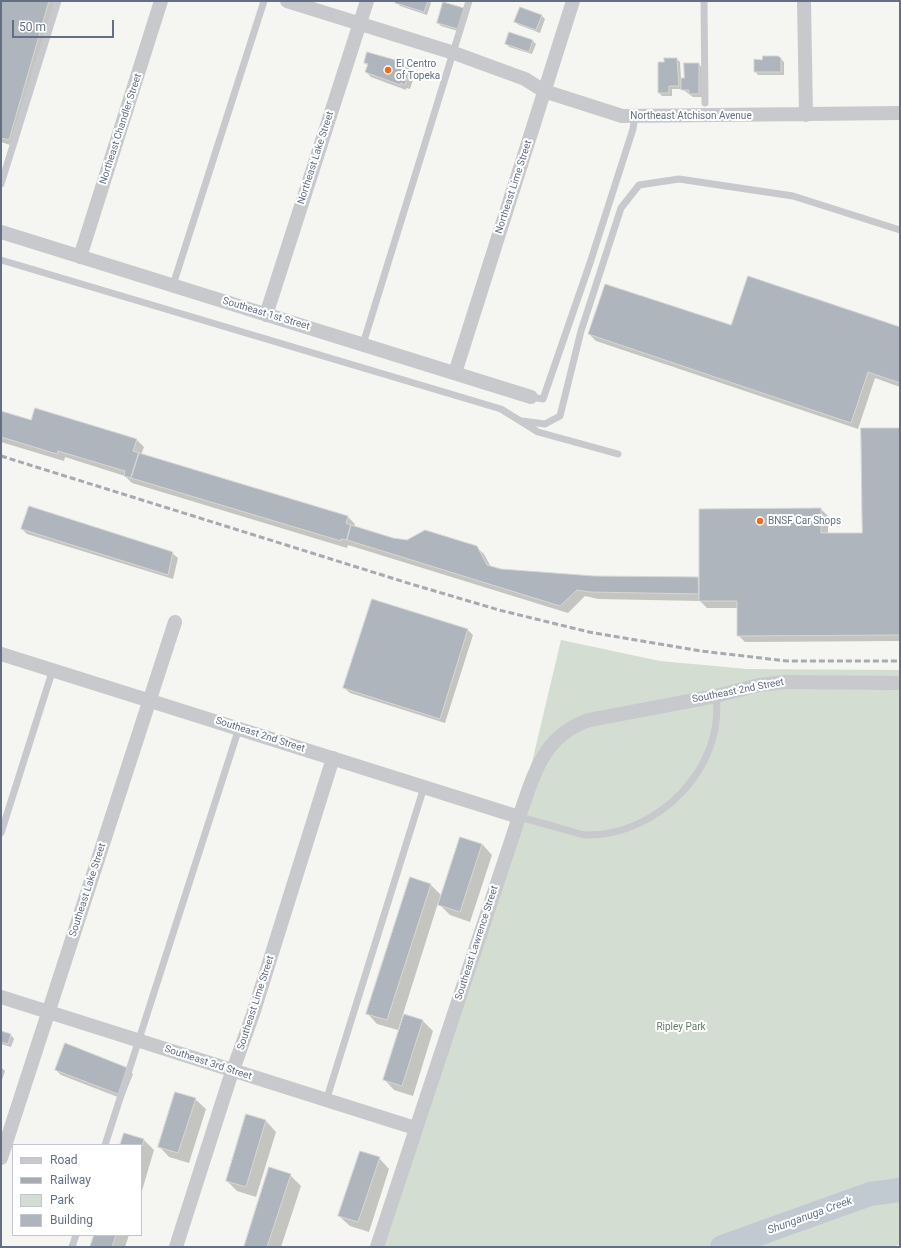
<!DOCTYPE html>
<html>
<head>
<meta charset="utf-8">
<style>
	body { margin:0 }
	#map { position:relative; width:901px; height:1248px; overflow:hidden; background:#f5f5f1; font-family:Roboto,sans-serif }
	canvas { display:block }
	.frame { position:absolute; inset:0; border:2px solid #626f84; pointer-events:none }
	.legend { position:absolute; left:12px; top:1144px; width:130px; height:92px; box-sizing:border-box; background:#fff; border:1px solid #c0c5ce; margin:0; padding:5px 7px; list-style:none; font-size:12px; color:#626f84 }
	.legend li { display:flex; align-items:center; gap:8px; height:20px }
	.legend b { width:20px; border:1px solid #c0c5ce }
	.scale { position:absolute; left:12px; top:20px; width:102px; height:18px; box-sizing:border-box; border:2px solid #626f84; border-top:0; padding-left:5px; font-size:12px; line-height:14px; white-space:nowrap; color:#626f84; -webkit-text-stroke:3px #fff; paint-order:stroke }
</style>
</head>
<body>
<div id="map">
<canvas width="901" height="1248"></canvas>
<div class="frame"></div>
<ul class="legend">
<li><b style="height:5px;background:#c7c9cd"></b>Road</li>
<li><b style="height:5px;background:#a6aab1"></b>Railway</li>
<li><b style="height:11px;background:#d4ddd2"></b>Park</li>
<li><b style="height:11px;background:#afb5bc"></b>Building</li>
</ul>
<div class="scale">50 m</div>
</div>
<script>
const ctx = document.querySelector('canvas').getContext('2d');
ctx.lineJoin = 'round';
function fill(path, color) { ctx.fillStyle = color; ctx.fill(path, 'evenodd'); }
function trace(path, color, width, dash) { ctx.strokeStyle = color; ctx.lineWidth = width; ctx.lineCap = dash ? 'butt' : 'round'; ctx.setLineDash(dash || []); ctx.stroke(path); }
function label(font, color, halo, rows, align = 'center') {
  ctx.font = font + ' Roboto,sans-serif'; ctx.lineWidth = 4; ctx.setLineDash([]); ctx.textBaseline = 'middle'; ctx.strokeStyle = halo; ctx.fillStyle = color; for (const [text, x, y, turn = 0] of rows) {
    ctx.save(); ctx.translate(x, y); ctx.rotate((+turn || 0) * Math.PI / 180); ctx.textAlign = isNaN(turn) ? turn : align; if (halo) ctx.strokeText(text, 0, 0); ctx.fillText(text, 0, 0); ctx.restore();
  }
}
const green = new Path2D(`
	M561,640l99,21 87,8 153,1v574l-6,3h-512l137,-430z`);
const shadow = new Path2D(`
	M1,1h57l-42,146 -15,-5z
	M397,1h32l2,2 -4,12 -27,-9z
	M444,3l17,29 -20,-6 -3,-3z
	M520,8l22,8 3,3 -5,14 -21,-8 -4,-3z
	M533,41l3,3 -4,10 -23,-7 -3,-4z
	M677,59l3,3 1,17h4l14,-15 3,4v29h-9l-11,-8h-10v7h-10l-3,-3v-30h6z
	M781,59l3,3v13h-26l-3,-4 8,-10z
	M398,62l17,12 -5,15 -4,-1v2l-35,-13 -5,-5 2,-6 -3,-3z
	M732,326l168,2v59l-25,-9 -17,51 -262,-88 -7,-7z
	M1,412l31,9 105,19 7,7 -3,8 207,62 7,7 -1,3 39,12 83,8 8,7 7,13 10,3 93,7 106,1 121,-69 7,7v18h35l37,-105v212l-155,1 -7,-7v-27h-31l-7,-7 -102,-2 -13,-3 -17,17 -220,-68 -1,3 -215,-65 -7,-7 -60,-19 -1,4 -63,-19z
	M22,529l150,24 6,5 -5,21 -146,-45z
	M372,600l96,30 5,5 -28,88 -95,-30 -6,-5z
	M482,844l10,11 -22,67 -20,-7 -12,-12 -40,127 -21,-6 -10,-11 63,-129 12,12z
	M405,1015l18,6 10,10 -20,65 -19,-6 -10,-11z
	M1,1032l10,3 3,4 -3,8 -10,-3z
	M1,1067l4,4 -3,9 -1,-1z
	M128,1069l5,5 -10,25 -62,-24 -5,-5z
	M195,1099l11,10 -17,54 -20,-6 -10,-11z
	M247,1115l19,6 10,11 -20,65 -19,-6 -10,-10z
	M144,1140l10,10 -13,44v-49h-20z
	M379,1158l10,11 -20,63 -19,-6 -11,-10z
	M290,1175l11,11 -20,61h-36z
	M95,1235h34l-4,12h-34z`);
const river = new Path2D(`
	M722,1247l148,-53 30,-4`);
const building = new Path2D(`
	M1,1h48l-40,139 -8,-2z
	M396,1h32l-4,11 -29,-9z
	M443,2l21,6 -6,21 -21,-6z
	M520,7l22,8 -6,15 -22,-8z
	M509,32l24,8 -4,12 -24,-8z
	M367,52l32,9 -1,4 12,3 -5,17 -4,-2 -1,2 -35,-13 3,-8 -4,-1z
	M763,56h15l3,2v14h-27v-13l8,1z
	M664,58h13l2,28h-10v7h-11v-31h6z
	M684,63h15v31h-10v-4h-8v-12h3z
	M748,276l152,51v56l-32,-11 -17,51 -263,-89 17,-50 126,41z
	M35,408l102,31 -4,12 6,2 -8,25 -7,-2 1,-5 -67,-20 -1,3 -56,-17v-26l30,9z
	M861,428h39v207l-163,1v-35h-38v-92l122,-1v25h41z
	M139,453l209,63 -2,7 5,2 -4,15 -6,-1v2l-210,-63z
	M29,506l144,46 -5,23 -147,-46z
	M351,525l42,13 14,2 18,-10 52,16 10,19 14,4 93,7 104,1 1,17 -109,-2 -13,-2 -17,16 -213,-66z
	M372,599l96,30 -28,90 -97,-31z
	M460,837l22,7 -22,68 -22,-7z
	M410,877l21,7 -44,136 -21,-6z
	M404,1014l19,6 -21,66 -19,-6z
	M1,1031l10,3 -3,10 -7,-2z
	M65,1043l63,25 -10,26 -63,-24z
	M175,1092l21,6 -18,55 -20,-6z
	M246,1114l20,6 -20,67 -20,-6z
	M124,1133l20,6 -3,10v-4h-21z
	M360,1151l20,6 -22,65 -20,-6z
	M269,1167l22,7 -24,73h-23z
	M94,1235h22l-4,12h-22z`);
const lane = new Path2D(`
	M704,1l1,102
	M1,184l57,-183
	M1,260l500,149 37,23 80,22
	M173,285l91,-284
	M363,344l106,-343
	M531,397l12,2 47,-136 43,-134 2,-13
	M522,421l23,3 15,-8 21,-85 40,-123 18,-23 40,-6 114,17 107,34
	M519,817c15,4 31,8 47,13 6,1 14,5 20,5 72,1 139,-67 130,-139
	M1,833l52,-164
	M326,1101l98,-314
	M105,1145l134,-417
	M72,1247l4,-12`);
const street = new Path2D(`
	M287,1l167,52 71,26 19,12 78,25 278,-3
	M804,1l2,114
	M1,232l530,165
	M80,257l81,-256
	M266,315l101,-314
	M455,373l118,-372
	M1,654l518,163
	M1,997l414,131
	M1,1158l174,-536
	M176,1247l53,-166 24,-67 80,-256
	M377,1247l142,-430c15,-42 23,-81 70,-97l127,-24 43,-11 26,-3 115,1`);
const rail = new Path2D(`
	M1,456l410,128 88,26 90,22 112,19 86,10h113`);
const markers = [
	[388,70,4,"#f16c16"],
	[760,521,4,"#f16c16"]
];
const poiNames = [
	["El Centro",396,64],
	["of Topeka",396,76],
	["BNSF Car Shops",768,521]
];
const streetNames = [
	["Northeast Atchison Avenue",691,116],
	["Northeast Chandler Street",121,129,-72],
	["Northeast Lake Street",316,158,-72],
	["Northeast Lime Street",514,187,-72],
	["Southeast 1st Street",266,314,17],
	["Southeast 2nd Street",738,691,-11],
	["Southeast 2nd Street",260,735,18],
	["Southeast Lake Street",88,890,-72],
	["Southeast Lawrence Street",477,943,-72],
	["Southeast Lime Street",256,1003,-72],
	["Southeast 3rd Street",208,1063,18]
];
const parkNames = [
	["Ripley Park",681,1027]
];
const waterNames = [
	["Shunganuga Creek",810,1216,-20]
];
fill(green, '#d4ddd2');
fill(shadow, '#0003');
trace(river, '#c2cad1', 24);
fill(building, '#afb5bc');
trace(building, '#d6d6d4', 1);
trace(lane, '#c7c9cd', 7);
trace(street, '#c7c9cd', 14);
trace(rail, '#a6aab1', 3, [6, 3]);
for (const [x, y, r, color] of markers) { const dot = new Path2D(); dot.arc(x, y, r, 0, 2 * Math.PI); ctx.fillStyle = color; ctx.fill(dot); trace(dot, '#fff', 1.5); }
label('10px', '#626f84', '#fff', poiNames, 'left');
label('10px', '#626f84', '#fff', streetNames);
label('10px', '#627b61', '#fff', parkNames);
label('italic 11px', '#627889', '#fff', waterNames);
</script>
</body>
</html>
